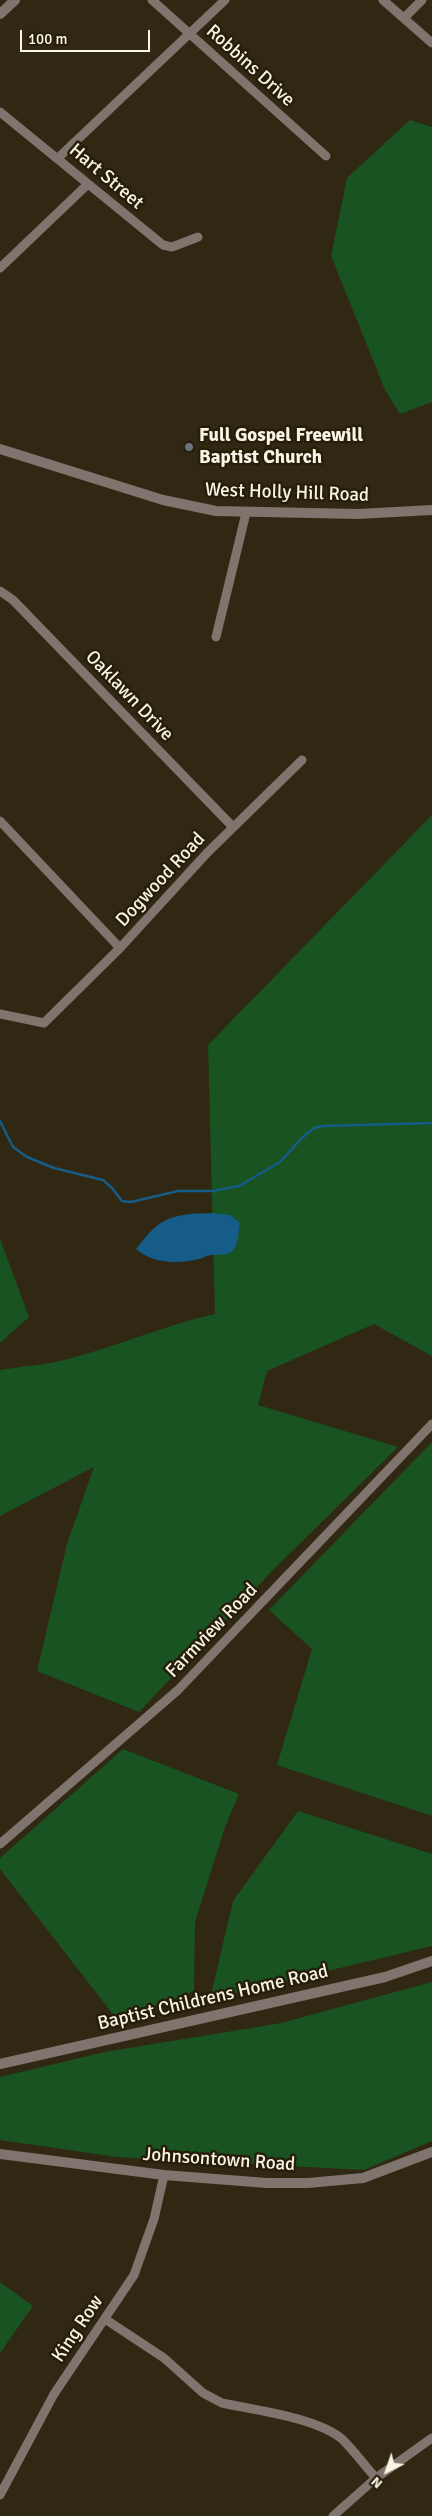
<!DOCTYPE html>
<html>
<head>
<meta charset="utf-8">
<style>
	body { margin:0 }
	#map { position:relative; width:432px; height:2516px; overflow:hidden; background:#302812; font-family:Signika,sans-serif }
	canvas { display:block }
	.north { position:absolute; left:362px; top:2446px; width:50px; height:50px; -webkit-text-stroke:4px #261e09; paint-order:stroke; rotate:221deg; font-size:14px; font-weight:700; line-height:20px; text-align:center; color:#faf4e7 }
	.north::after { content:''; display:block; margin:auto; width:18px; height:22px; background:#faf4e7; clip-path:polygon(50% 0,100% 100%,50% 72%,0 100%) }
	.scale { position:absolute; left:20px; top:30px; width:130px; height:22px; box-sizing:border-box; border:2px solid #faf4e7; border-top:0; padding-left:6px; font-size:15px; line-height:18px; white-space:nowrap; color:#faf4e7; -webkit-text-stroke:4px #261e09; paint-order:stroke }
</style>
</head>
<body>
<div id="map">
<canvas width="432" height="2516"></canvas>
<div class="north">N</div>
<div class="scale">100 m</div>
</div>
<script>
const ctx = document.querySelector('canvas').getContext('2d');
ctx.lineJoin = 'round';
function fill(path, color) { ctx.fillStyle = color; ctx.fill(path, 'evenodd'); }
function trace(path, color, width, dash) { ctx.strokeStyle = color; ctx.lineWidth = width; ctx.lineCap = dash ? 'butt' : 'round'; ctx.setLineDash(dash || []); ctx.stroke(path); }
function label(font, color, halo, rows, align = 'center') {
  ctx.font = font + ' Signika,sans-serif'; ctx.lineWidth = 5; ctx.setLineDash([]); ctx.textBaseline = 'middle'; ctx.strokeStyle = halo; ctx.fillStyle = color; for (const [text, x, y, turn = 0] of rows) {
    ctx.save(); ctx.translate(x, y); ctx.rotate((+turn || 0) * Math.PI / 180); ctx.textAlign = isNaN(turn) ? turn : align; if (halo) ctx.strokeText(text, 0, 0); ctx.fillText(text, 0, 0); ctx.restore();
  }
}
const green = new Path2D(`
	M410,120l22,7v275l-32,12 -15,-24 -54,-134 16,-78z
	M432,815v541l-58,-32 -107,47 -9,34 140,42 -126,124 -133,141 -102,-41 30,-127 27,-77 -94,49v-146c23,-4 46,-5 68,-11 50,-13 97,-34 147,-45l-7,-269z
	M0,1239l29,78 -29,26z
	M432,1442v374l-155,-51 35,-116 -43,-39z
	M123,1749l116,45 -14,33 -30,95 -1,69 -75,31 -119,-153v-11z
	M298,1811l134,43v92l-222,53 23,-98z
	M432,1982v159l-68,29 -247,-13 -117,-17v-63l105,-25 176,-29z
	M0,2282l33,24 -33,47z`);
const water = new Path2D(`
	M212,1213l18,2 10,8c-2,8 -1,20 -7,27 -7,7 -14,4 -22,5 -4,0 -8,3 -12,4 -21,5 -46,5 -63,-10 25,-33 36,-35 76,-36z`);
const stream = new Path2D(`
	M0,1121l13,26 14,10 27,11 49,12 9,8 10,13 9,1 47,-11h35l26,-5 41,-24 22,-24 12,-10 9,-2 109,-3`);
const minor = new Path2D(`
	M152,0l174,156
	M383,0l49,43
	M404,18l18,-18
	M0,112l163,133 9,2 26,-10
	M58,158l167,-158
	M0,268l88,-84
	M0,591l13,9 220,227
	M216,637l30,-124
	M0,821l120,127
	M0,1014l44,9 76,-75 87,-95 95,-93
	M0,1844l178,-154 254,-266
	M105,2319l59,39 39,35 19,10c33,7 97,15 121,37 12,12 22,26 33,38
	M0,2495l54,-101 80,-119 20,-56 10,-44
	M333,2516l43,-38 56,-40`);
const tertiary = new Path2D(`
	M0,14l15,-14
	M0,449l163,51 53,11 142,3 74,-4
	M0,2064l385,-87 47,-16
	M0,2154l164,21 103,8h41l55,-5 69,-26`);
const markers = [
	[189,447,5,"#6b7280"]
];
const streetNames = [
	["Robbins Drive",250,66,42],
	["Hart Street",106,177,40],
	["West Holly Hill Road",287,493,2],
	["Oaklawn Drive",129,696,46],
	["Dogwood Road",161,880,-47],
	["Farmview Road",212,1631,-46],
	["Baptist Childrens Home Road",213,1998,-13],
	["Johnsontown Road",219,2160,4],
	["King Row",78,2329,-56]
];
const poiNames = [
	["Full Gospel Freewill",199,436],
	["Baptist Church",199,458]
];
fill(green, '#185321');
fill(water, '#155c88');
trace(stream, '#155c88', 2.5);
trace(minor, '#7f746e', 9);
trace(tertiary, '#7f746e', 10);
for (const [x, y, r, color] of markers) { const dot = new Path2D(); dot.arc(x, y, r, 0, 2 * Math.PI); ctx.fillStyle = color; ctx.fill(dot); trace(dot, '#261e09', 2); }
label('19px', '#faf4e7', '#261e09', streetNames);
label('bold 19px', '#faf4e7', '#261e09', poiNames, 'left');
</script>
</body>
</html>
